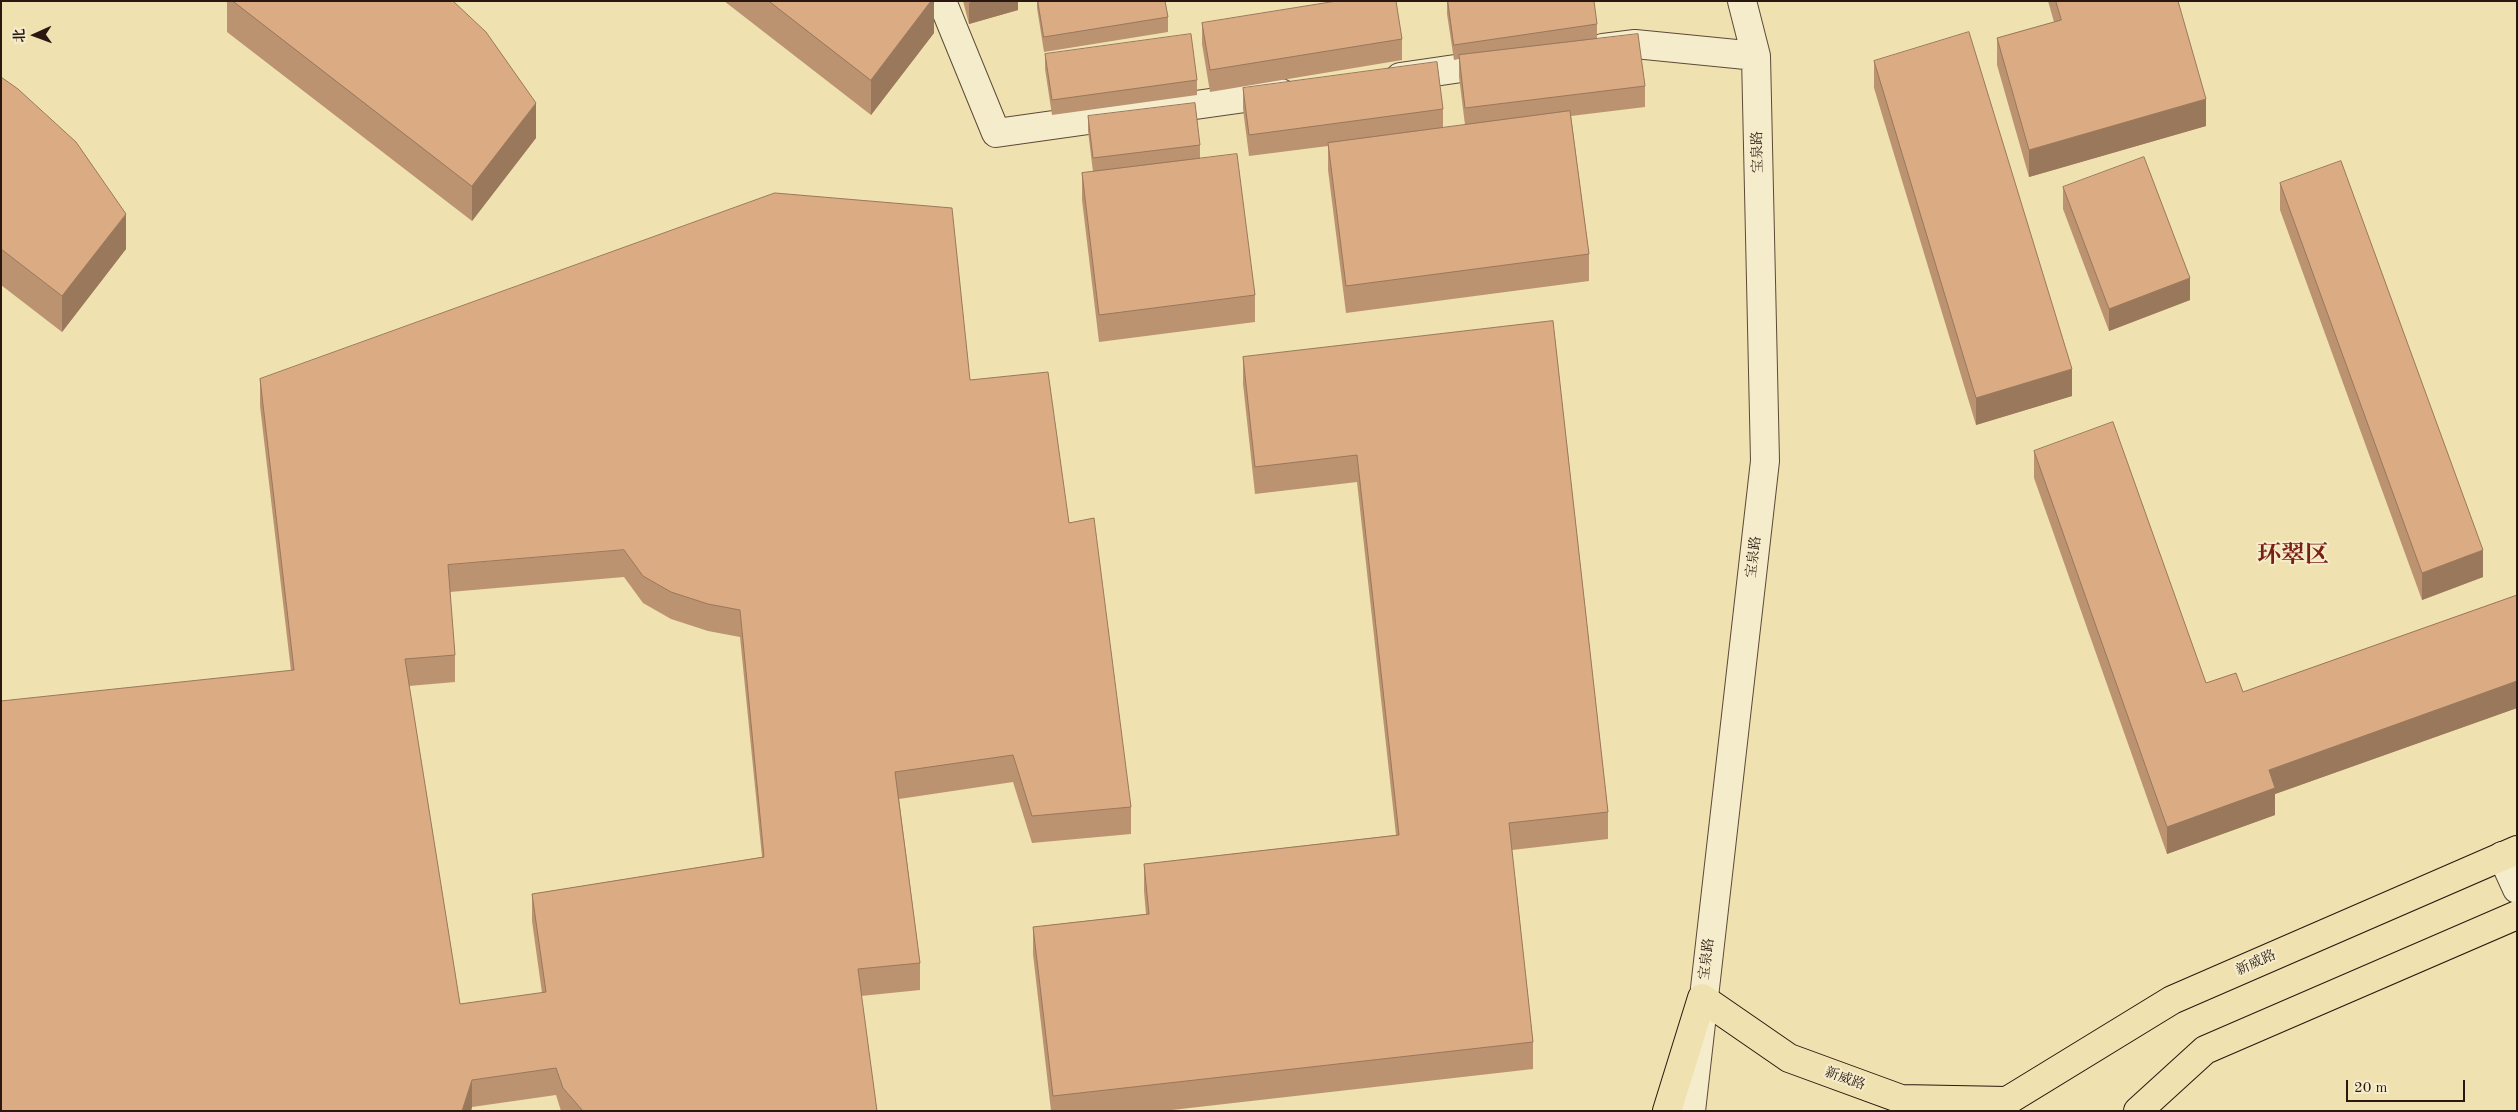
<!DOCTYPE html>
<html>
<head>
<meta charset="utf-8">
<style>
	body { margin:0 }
	#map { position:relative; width:2518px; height:1112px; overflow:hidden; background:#f0e1b0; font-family:"Old Standard TT","Noto Serif SC",serif }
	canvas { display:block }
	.frame { position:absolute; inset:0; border:2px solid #2a1810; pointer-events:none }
	.north { position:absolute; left:10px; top:10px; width:50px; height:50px; -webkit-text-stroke:4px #f5eccc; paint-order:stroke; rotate:268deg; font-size:14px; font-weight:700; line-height:20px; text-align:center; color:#2a1810 }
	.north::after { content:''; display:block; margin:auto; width:18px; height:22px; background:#2a1810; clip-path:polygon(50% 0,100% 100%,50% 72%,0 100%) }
	.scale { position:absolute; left:2346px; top:1080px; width:119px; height:22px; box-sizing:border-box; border:2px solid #2a1810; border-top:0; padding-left:6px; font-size:15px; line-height:18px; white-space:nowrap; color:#2a1810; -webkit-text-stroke:4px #f5eccc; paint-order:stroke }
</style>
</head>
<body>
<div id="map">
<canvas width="2518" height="1112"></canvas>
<div class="frame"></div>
<div class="north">北</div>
<div class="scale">20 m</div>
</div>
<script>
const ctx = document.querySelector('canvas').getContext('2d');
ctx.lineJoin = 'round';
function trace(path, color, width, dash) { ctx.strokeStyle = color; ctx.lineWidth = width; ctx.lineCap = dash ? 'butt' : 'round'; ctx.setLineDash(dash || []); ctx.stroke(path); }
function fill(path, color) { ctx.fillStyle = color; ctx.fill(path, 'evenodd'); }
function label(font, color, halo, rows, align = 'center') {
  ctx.font = font + ' "Old Standard TT","Noto Serif SC",serif'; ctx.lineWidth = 4; ctx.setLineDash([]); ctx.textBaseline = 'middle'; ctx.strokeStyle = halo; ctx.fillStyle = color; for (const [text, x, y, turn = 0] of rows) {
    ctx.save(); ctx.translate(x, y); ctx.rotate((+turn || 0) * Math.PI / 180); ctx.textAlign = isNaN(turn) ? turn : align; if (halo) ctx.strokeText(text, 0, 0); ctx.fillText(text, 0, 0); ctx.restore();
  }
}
const minor = new Path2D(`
	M942,1l54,132 285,-40
	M1603,48l32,-4 121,12
	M1400,77l96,-14
	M2502,856l15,33
	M1691,1111l74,-650 -9,-405 -14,-55`);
const major = new Path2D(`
	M1667,1111l35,-113 87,60 112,41 106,2
	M1995,1111l12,-10 165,-101 345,-150
	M2138,1111l67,-61 312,-135`);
const wall = new Path2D(`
	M227,1h226l83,137 -64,83 -245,-189z
	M724,1h210v32l-63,82z
	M963,1h55v9l-49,14z
	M1037,1h128l3,16v15l-124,20 -7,-44z
	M1447,1l150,23v15l48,47v21l-74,9 18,138v27l-243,32 -18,-143v-24l-79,10 -6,-47v-21l200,21v19l22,-3 -6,-48v-18l-5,1 -7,-46z
	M2048,1h130l28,125 -177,51 -32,-112v-27l57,-16z
	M1202,23l200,16v21l-192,32 -8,-48z
	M1045,54l152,26v15l-145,20 -7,-46z
	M1874,61l198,335 -96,29 -102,-337z
	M1,77l125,172 -64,83 -61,-47z
	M1088,116l112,29v14l55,136v27l-156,20 -17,-142v-27l11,-1 -5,-41z
	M2280,183l203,394 -61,23 -142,-390z
	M2063,187l127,113 -81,31 -46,-122z
	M1553,321l55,491v27l-96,11 21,192v27l-370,42h-112l-18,-157v-27l113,-13 -2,-23v-27l252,-29 -39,-353 -102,12 -12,-110v-27z
	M260,379l710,1 99,143 62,284v27l-99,9 -19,-61 -114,17 21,164v27l-59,6 16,115h-316l-5,-16 -84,12 -1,4h-470l290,-440 -31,-265zM624,577l19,26 28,16 37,12 32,6 22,220 -230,37v27l10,72 -82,11 -51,-318 46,-4v-27l-5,-63z
	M2034,451l172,232 37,9 274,-97v113l-242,86v21l-108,39 -133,-376z`);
const shadedWall = new Path2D(`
	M931,1h3v32l-63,82v-35z
	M974,1h44v9l-49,14v-21z
	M2206,99v27l-177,51v-27z
	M536,103v35l-64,83v-35z
	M126,214v35l-64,83v-36z
	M2190,278v22l-81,31v-22z
	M2072,369v27l-96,29v-27z
	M2483,550v27l-61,23v-27z
	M2517,681v27l-242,86v21l-108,39v-27l102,-57z
	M472,1080v27l-1,4h-9z`);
const building = new Path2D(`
	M233,1h220l33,31 50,71 -64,83z
	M769,1h162l-60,79z
	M1038,1h127l3,16 -124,20z
	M1337,1h59l6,38 -192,31 -8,-47z
	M1448,1h146l3,23 -143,21z
	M2056,1h122l28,98 -177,51 -32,-112 64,-18z
	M1969,32l103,337 -96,29 -102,-337z
	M1191,34l6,46 -145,20 -7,-46z
	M1638,34l7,52 -180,22 -6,-53z
	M1437,62l6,47 -194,26 -6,-47z
	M1,77l17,12 58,53 50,72 -64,82 -61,-47z
	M1195,103l5,42 -107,13 -5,-42z
	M1570,111l19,143 -243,32 -18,-143z
	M1237,154l18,141 -156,20 -17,-142z
	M2144,157l46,121 -81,31 -46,-122z
	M2341,161l142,389 -61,23 -142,-390z
	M775,193l177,15 18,172 78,-8 21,151 25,-5 37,289 -99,9 -19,-61 -118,17 25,191 -62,6 19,142h-294l-20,-23 -7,-20 -84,12 -10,31h-461v-410l293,-31 -34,-291zM624,550l19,26 28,16 37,12 32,6 24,247 -232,37 14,98 -86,12 -55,-345 50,-4 -7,-90z
	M1553,321l55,491 -99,11 24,219 -480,54 -20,-169 116,-13 -5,-50 255,-29 -42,-380 -102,12 -12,-110z
	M2113,422l93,261 30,-10 7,19 274,-97v86l-248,89 6,18 -108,39 -133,-376z`);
const streetNames = [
	["宝泉路",1758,152,-91],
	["宝泉路",1754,557,-83],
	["宝泉路",1707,959,-83],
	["新威路",2256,963,-24],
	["新威路",1845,1079,20]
];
const townNames = [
	["环翠区",2293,556]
];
trace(minor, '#5c4a38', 30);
trace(major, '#2a1810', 30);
trace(minor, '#f5eccc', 28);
trace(major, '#f0e1b0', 28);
fill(wall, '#bc9371');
fill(shadedWall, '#99785c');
fill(building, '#dbab83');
trace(building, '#99785c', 1);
label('14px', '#2a1810', '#f5eccc', streetNames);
label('bold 24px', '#7a1f14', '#f5eccc', townNames);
</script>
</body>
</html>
